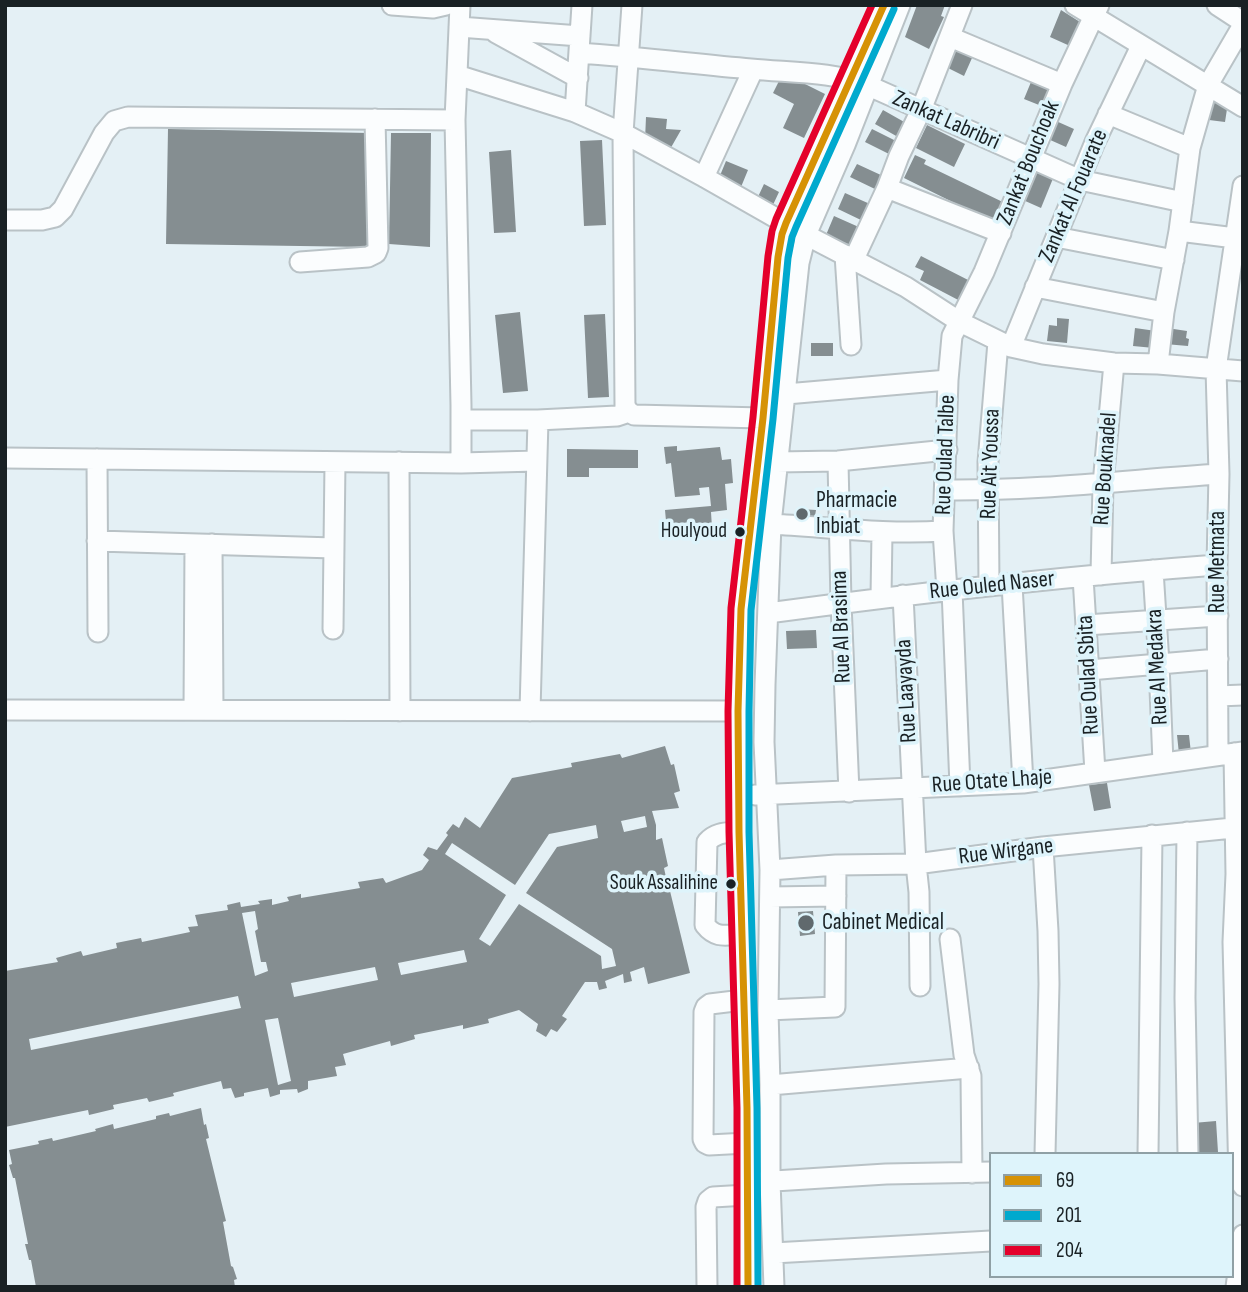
<!DOCTYPE html>
<html>
<head>
<meta charset="utf-8">
<style>
	body { margin:0 }
	#map { position:relative; width:1248px; height:1292px; overflow:hidden; background:#e4f0f5; font-family:"Sofia Sans Condensed",sans-serif }
	canvas { display:block }
	.frame { position:absolute; inset:0; border:7px solid #192124; pointer-events:none }
	.legend { position:absolute; left:989px; top:1152px; width:245px; height:126px; box-sizing:border-box; background:#def4fb; border:2px solid #8fa0a5; margin:0; padding:9px 12px; list-style:none; font-size:21px; color:#192124 }
	.legend li { display:flex; align-items:center; gap:14px; height:35px }
	.legend b { width:35px; border:2px solid #8fa0a5 }
</style>
</head>
<body>
<div id="map">
<canvas width="1248" height="1292"></canvas>
<div class="frame"></div>
<ul class="legend">
<li><b style="height:9px;background:#d69205"></b>69</li>
<li><b style="height:9px;background:#00a9ce"></b>201</li>
<li><b style="height:9px;background:#e4002b"></b>204</li>
</ul>
</div>
<script>
const ctx = document.querySelector('canvas').getContext('2d');
ctx.lineJoin = 'round';
function fill(path, color) { ctx.fillStyle = color; ctx.fill(path, 'evenodd'); }
function trace(path, color, width, dash) { ctx.strokeStyle = color; ctx.lineWidth = width; ctx.lineCap = dash ? 'butt' : 'round'; ctx.setLineDash(dash || []); ctx.stroke(path); }
function label(font, color, halo, rows, align = 'center') {
  ctx.font = font + ' "Sofia Sans Condensed",sans-serif'; ctx.lineWidth = 7; ctx.setLineDash([]); ctx.textBaseline = 'middle'; ctx.strokeStyle = halo; ctx.fillStyle = color; for (const [text, x, y, turn = 0] of rows) {
    ctx.save(); ctx.translate(x, y); ctx.rotate((+turn || 0) * Math.PI / 180); ctx.textAlign = isNaN(turn) ? turn : align; if (halo) ctx.strokeText(text, 0, 0); ctx.fillText(text, 0, 0); ctx.restore();
  }
}
const building = new Path2D(`
	M917,5h28l-4,11 3,1 -15,32 -24,-12z
	M1061,10l19,12 -10,24 -20,-9z
	M952,48l20,10 -8,18 -20,-10z
	M783,73l42,21 -21,44 -21,-10 11,-24 -21,-11z
	M1031,82l20,9 -7,16 -20,-8z
	M1212,99l15,10 -2,13 -16,-2z
	M883,110l23,13 -8,14 -23,-13z
	M646,117l21,2 -1,10 15,1 -12,21 -24,-11z
	M1056,121l18,8 -8,18 -18,-8z
	M927,125l38,19 -11,23 -38,-19z
	M168,129l201,4 -2,114 -201,-3z
	M872,129l26,13 -7,13 -26,-13z
	M391,133h40l-1,114 -41,-3z
	M602,140l4,85 -22,1 -4,-85z
	M511,150l5,82 -22,1 -5,-81z
	M915,155l11,5 -2,4 85,41 -10,20 -95,-47z
	M726,161l22,9 -7,17 -22,-9z
	M857,164l26,12 -6,14 -27,-13z
	M1036,169l18,7 -13,32 -18,-8z
	M764,184l15,8 -7,15 -15,-8z
	M845,193l25,11 -7,17 -25,-12z
	M834,216l27,12 -8,18 -27,-11z
	M921,256l53,27 -10,20 -44,-23 4,-9 -9,-4z
	M520,312l8,79 -25,2 -8,-78z
	M605,314l4,83 -21,1 -4,-83z
	M1057,318l12,1 -2,24 -20,-2 2,-16 8,1z
	M1135,328l21,3 -2,17 -21,-2z
	M1167,328l20,3 -1,7 3,1 -1,7 -23,-2z
	M811,343h22v13h-22z
	M677,446v5l43,-4 2,13 9,-1 2,24 -8,1 2,26 -16,2 1,16 -45,4 -2,-22 46,-4 -2,-19 -10,1 1,7 -25,2 -4,-34 -5,1 -2,-17z
	M567,449l71,1v18h-49v9h-22z
	M799,509l17,1 -1,6h5l-1,11 -21,-2z
	M816,630l1,18 -30,1 -1,-18z
	M1177,735h12l2,18 -12,1z
	M665,746l6,19 3,-1 6,27 -6,2 5,15 -27,3 4,14v15l6,-2 6,28 -4,2 3,14 7,-1 1,9 -5,1 20,82 -42,11 -4,-17 -14,5 2,9 -8,2 -1,-9 -18,7 2,7 -8,2 -2,-8h-12l-23,34 5,3 -10,13 -6,-3 -5,8 -10,-6 2,-7 -19,-14 -31,9 1,4 -26,6v-4l-49,10 1,4 -24,7 -1,-5 -47,13 3,11 -11,2 2,9 -29,5v8l-10,4 -1,-4 -17,1v4l-10,3 -2,-9 -24,5v3l-9,2 -4,-10 -8,1 -2,-8 -48,12 1,3 -25,6 -2,-4 -34,7 1,4 -25,6 -1,-5 -83,17v-156l53,-9 -2,-4 25,-7 2,5 34,-8 -1,-5 25,-5 1,4 48,-10 -2,-5 10,-1 -3,-11 33,-5 -1,-5 13,-3 1,5 19,-3 -2,-3 14,-2v6l17,-4 -2,-4 14,-3v4l59,-10 -2,-6 25,-4 3,5 36,-13 7,-10 -6,-5 5,-8 9,3 11,-15 -2,-2 7,-9 6,4 6,-11 15,11 32,-50 60,-11 -1,-4 49,-9 2,4zM645,816l2,11 -23,5 -3,-11zM596,825l2,13 -41,9 -31,46 86,56 4,17 -14,3 -1,-13 -82,-52 -29,42 -11,-7 27,-44 -61,-41 7,-11 63,42 34,-51zM255,911l3,18 -3,2 6,31h5l2,9 -13,5 -13,-63zM464,950l3,12 -66,13 -3,-12zM375,967l3,13 -84,17 -3,-14zM238,996l3,12 -210,42 -2,-11zM278,1018l13,63 -13,4 -13,-65z
	M1107,783l4,25 -17,3 -5,-26z
	M813,911l2,23 -15,2 -2,-24z
	M201,1108l3,17 2,-1 3,14 -3,1 20,82 -3,1 8,44 2,1 4,12 -3,1 1,7h-199l-5,-27h-2l-4,-16h3l-13,-66h-2l-4,-13 3,-1 -3,-14 30,-6 -1,-3 14,-3 1,3 43,-10 -1,-2 18,-5 1,5 42,-10v-3l13,-3 1,3z
	M1216,1121l2,31h-25v-29z`);
const minor = new Path2D(`
	M392,5l41,3 13,-3
	M460,5l-5,115 6,285v58
	M1075,5l168,102
	M1217,5l26,17
	M459,27l121,9
	M496,33l82,45
	M950,37l112,47
	M579,53c58,4 115,11 172,16 39,4 81,2 118,17l211,94 103,22
	M457,75l118,37 48,21 81,44 102,58 100,52 54,35 51,25 32,7 71,9 44,1 85,7
	M575,112l7,-107
	M1108,114l82,34
	M704,177l49,-107
	M887,188l114,45
	M5,220h37l13,-3 8,-8 41,-76 10,-12 14,-4 327,3
	M1179,231l64,8
	M1056,237l118,23
	M845,255l6,90
	M854,259l33,-71 12,-32 22,-46 41,-105
	M300,262l68,-5 8,-4 2,-5 -3,-129
	M1035,287l129,25
	M1011,347l84,-205 46,-96
	M1158,364l6,-52 15,-81 11,-83 18,-63 35,-60
	M786,394l162,-14
	M629,412l-4,-6 -2,-273 9,-128
	M461,420h77l-8,291
	M538,420l79,-4 12,-4 5,3 129,3
	M5,458l456,5 75,-2
	M97,459l1,173
	M838,461l3,142 8,189
	M399,462l1,249
	M777,462l61,-1 109,-11
	M945,490c92,1 183,-10 274,-16
	M771,524c57,3 115,11 172,7
	M97,541l237,7
	M212,544l1,166
	M1153,570l6,94 4,99
	M1101,575l2,-91 11,-121
	M1083,577l12,195
	M1012,584l11,199
	M989,586l-1,-124 10,-120
	M952,590l8,196
	M947,591l-4,-60 5,-151 4,-44 32,-64 78,-188 37,-79
	M903,595l13,269 3,28 1,94
	M881,597l1,-65
	M768,613c149,-20 299,-37 449,-48
	M1086,625l132,-9
	M333,629l2,-167
	M1089,670l129,-11
	M1218,696l25,-1
	M5,710l733,1
	M194,710l1,-166
	M1234,753l2,121 -3,68 6,237 4,7
	M1218,755l-1,-190 2,-91 -3,-105 27,-183
	M755,795l268,-12 220,-31
	M739,832c-13,1 -23,0 -32,10l-2,83c11,14 21,10 37,9
	M1187,832l-2,166 3,156
	M1043,847l5,84 1,53 -4,170
	M770,870l66,-5 80,-1 127,-17 200,-20
	M770,897l66,-1
	M950,939l14,116 7,21 1,97
	M743,1000l-33,4 -4,3 -2,5 -1,127 2,4 4,2 38,-2
	M768,1010l67,-3 1,-142
	M770,1085l199,-17
	M1148,1154l4,-319
	M758,1182l128,-8 105,-2
	M773,1253l218,-12
	M707,1287l-1,-80 2,-6 5,-4 34,-2
	M748,1287l-1,-179 -8,-276 -1,-121 3,-102 22,-191 15,-161 4,-23 4,-11 53,-116 45,-102
	M774,1287l-4,-106v-96l-2,-75 2,-140 -6,-128 1,-57 6,-161 28,-261 7,-28 39,-90 55,-140
	M1236,1287l7,-52`);
const bus1 = new Path2D(`
	M748,1287l-1,-179 -8,-276 -1,-121 3,-102 22,-191 15,-161 4,-23 4,-11 98,-218`);
const bus2 = new Path2D(`
	M758,1287l-1,-179 -8,-276v-121l2,-101 22,-191 15,-161 4,-21 4,-10 98,-218`);
const bus3 = new Path2D(`
	M737,1287v-179l-8,-276 -1,-121 3,-103 22,-191 15,-161 4,-25 4,-12 96,-214`);
const markers = [
	[802,514,7,"#60696d"],
	[740,532,6,"#192124"],
	[731,884,6,"#192124"],
	[806,923,9,"#60696d"]
];
const busNames = [
	["Houlyoud",727,532],
	["Souk Assalihine",718,884]
];
const streetNames = [
	["Zankat Labribri",946,121,24],
	["Zankat Bouchoak",1029,163,-68],
	["Zankat Al Fouarate",1074,196,-67],
	["Rue Oulad Talbe",946,455,-88],
	["Rue Ait Youssa",991,464,-88],
	["Rue Bouknadel",1106,469,-86],
	["Rue Metmata",1218,562,-90],
	["Rue Ouled Naser",992,586,-6],
	["Rue Al Brasima",842,627,-92],
	["Rue Al Medakra",1158,667,-93],
	["Rue Oulad Sbita",1089,675,-93],
	["Rue Laayayda",907,691,-93],
	["Rue Otate Lhaje",992,782,-4],
	["Rue Wirgane",1006,852,-7]
];
const poiNames = [
	["Pharmacie",816,501],
	["Inbiat",816,527],
	["Cabinet Medical",822,923]
];
fill(building, '#858e91');
trace(minor, '#b9c2c6', 23);
trace(minor, '#fbfdfe', 19);
trace(bus1, '#d69205', 7);
trace(bus2, '#00a9ce', 7);
trace(bus3, '#e4002b', 7);
for (const [x, y, r, color] of markers) { const dot = new Path2D(); dot.arc(x, y, r, 0, 2 * Math.PI); ctx.fillStyle = color; ctx.fill(dot); trace(dot, '#def4fb', 2.5); }
label('21px', '#192124', '#def4fb', busNames, 'right');
label('23px', '#192124', '#def4fb', streetNames);
label('23px', '#192124', '#def4fb', poiNames, 'left');
</script>
</body>
</html>
